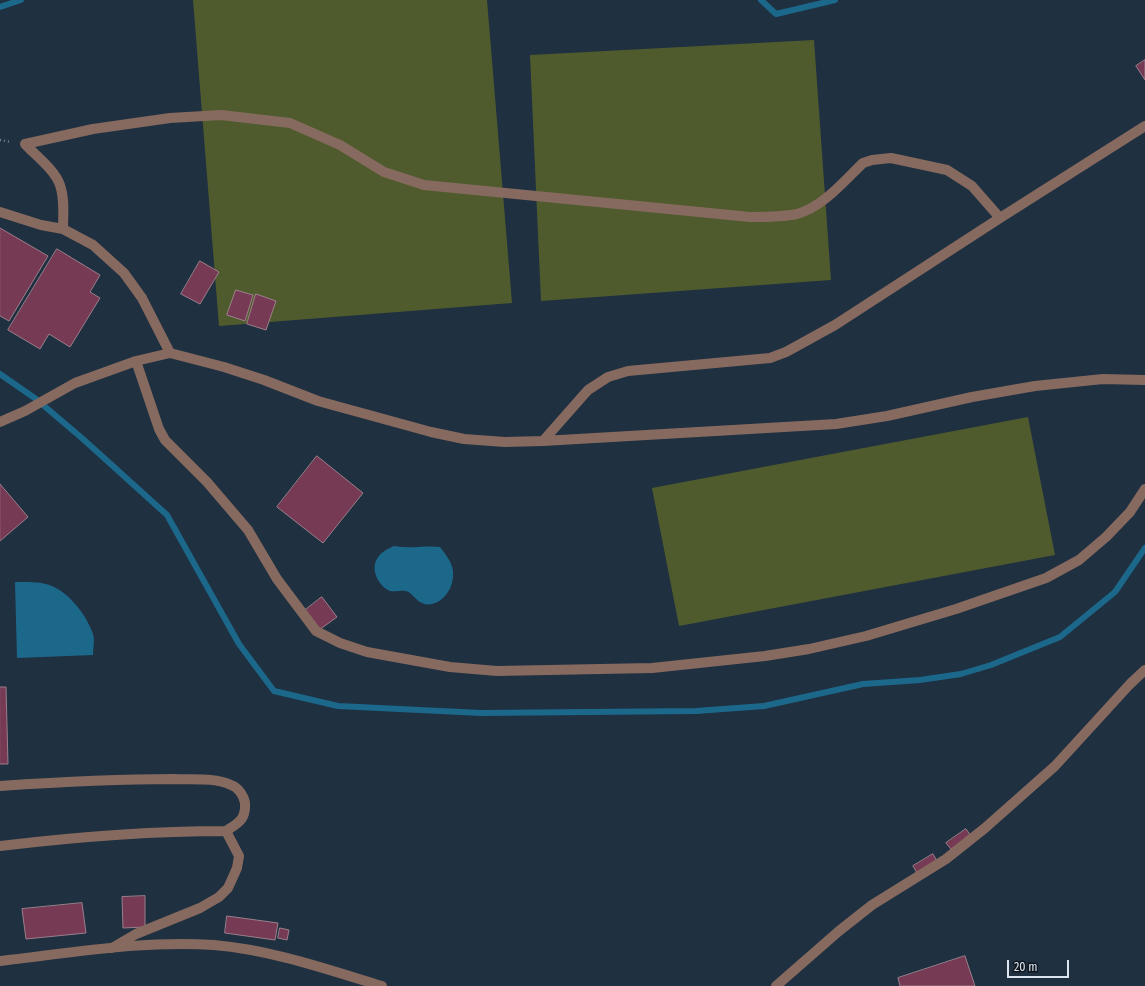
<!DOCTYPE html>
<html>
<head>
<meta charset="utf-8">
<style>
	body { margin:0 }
	#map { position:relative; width:1145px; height:986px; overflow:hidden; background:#1f3041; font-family:"Fira Sans Condensed",sans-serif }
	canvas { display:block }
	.scale { position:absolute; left:1007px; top:960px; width:62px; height:18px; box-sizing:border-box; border:2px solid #dae5f0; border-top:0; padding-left:5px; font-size:12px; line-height:14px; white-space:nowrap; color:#dae5f0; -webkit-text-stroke:3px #10171f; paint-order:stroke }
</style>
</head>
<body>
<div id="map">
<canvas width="1145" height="986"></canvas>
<div class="scale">20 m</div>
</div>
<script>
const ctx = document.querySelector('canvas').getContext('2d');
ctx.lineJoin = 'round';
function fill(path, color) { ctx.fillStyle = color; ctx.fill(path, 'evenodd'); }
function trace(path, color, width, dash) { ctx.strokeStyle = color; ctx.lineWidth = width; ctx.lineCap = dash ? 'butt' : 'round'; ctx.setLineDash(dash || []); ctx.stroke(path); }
const green = new Path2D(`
	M193,0h294l25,303 -293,23z
	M814,40l17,240 -290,21 -11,-246z
	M1028,417l27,138 -376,71 -27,-138z`);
const water = new Path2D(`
	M394,546c17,3 30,-1 46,1 10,13 17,22 11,39 -4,11 -18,24 -31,16 -4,-2 -9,-10 -14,-11 -5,-1 -10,1 -16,0 -10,-4 -19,-19 -14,-30 3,-8 11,-12 18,-15z
	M15,582c13,0 27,-1 39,5 17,8 33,29 39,47 2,6 0,15 0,21l-76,3z`);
const stream = new Path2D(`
	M761,0l15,14 59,-14
	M0,7l21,-7
	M0,374l36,25 47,40 84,76 72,129 35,47 64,15 143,7 215,-2 68,-5 99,-22 57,-4 41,-6 30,-9 69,-28 55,-45 30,-44`);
const building = new Path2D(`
	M1145,60v20l-9,-14z
	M0,228l48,28 -39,65 -9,-5z
	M57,249l43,26 -10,17 10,6 -30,49 -21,-13 -9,15 -32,-19z
	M200,261l19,11 -19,32 -19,-10z
	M236,290l17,5 -8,26 -18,-6z
	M256,294l20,7 -10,29 -19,-6z
	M317,456l46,37 -40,50 -46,-36z
	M0,484l28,33 -28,24z
	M322,597l15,20 -18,13 -15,-19z
	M0,687h6l2,77h-8z
	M966,829l5,7 -20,13 -5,-6z
	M933,854l4,7 -20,12 -4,-7z
	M145,896v31l-22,1 -1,-31z
	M82,903l4,30 -60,6 -4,-30z
	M227,916l51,7 -3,17 -50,-7z
	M280,928l9,2 -2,10 -9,-2z
	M965,956l10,30h-75l-2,-8z`);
const path = new Path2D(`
	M0,140l11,2`);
const minor = new Path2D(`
	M25,144l68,-15 77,-11 51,-3 69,8 50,22 44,27 40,13 326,32c16,0 32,0 47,-3 26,-7 47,-33 66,-51l9,-3 19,-2 56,12 25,16 28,32 145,-92
	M25,144c11,12 29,25 35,41 5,14 3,30 3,44
	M0,212l41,13 22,4 30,16 31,28 18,25 28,55
	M136,361l23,68 6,11 42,42 41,48 29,49 39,52 24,12 27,9 83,15 47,4 155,-3 113,-12 44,-7 57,-13 90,-27 90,-31 33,-18 27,-23 24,-25 15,-23
	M0,422l25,-11 50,-28 61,-22 34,-8 54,14 40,13 54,21 113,31 33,7 41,3 38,-1 293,-17 51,-8 85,-19 63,-11 68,-7 42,1
	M543,441l45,-51 20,-13 20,-6 142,-13 16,-6 49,-27 165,-107
	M0,786c58,-4 116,-7 174,-7 18,1 40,-2 57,6 7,2 13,11 14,18 1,17 -7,20 -19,28
	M0,846c75,-9 150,-15 226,-15l13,25 -2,12 -9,20 -9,9 -19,11 -64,26 -24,14
	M0,961c70,-8 143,-21 214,-16 58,5 112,24 168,41
	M776,986l63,-55 33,-26 74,-46 39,-31 70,-62 75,-82 15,-14`);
fill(green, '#505b2d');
fill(water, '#1c688b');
trace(stream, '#1c688b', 6);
fill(building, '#773a55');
trace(building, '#9b7f8a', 1);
trace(path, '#768492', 2.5, [1, 3]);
trace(minor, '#876a5f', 10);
</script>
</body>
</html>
